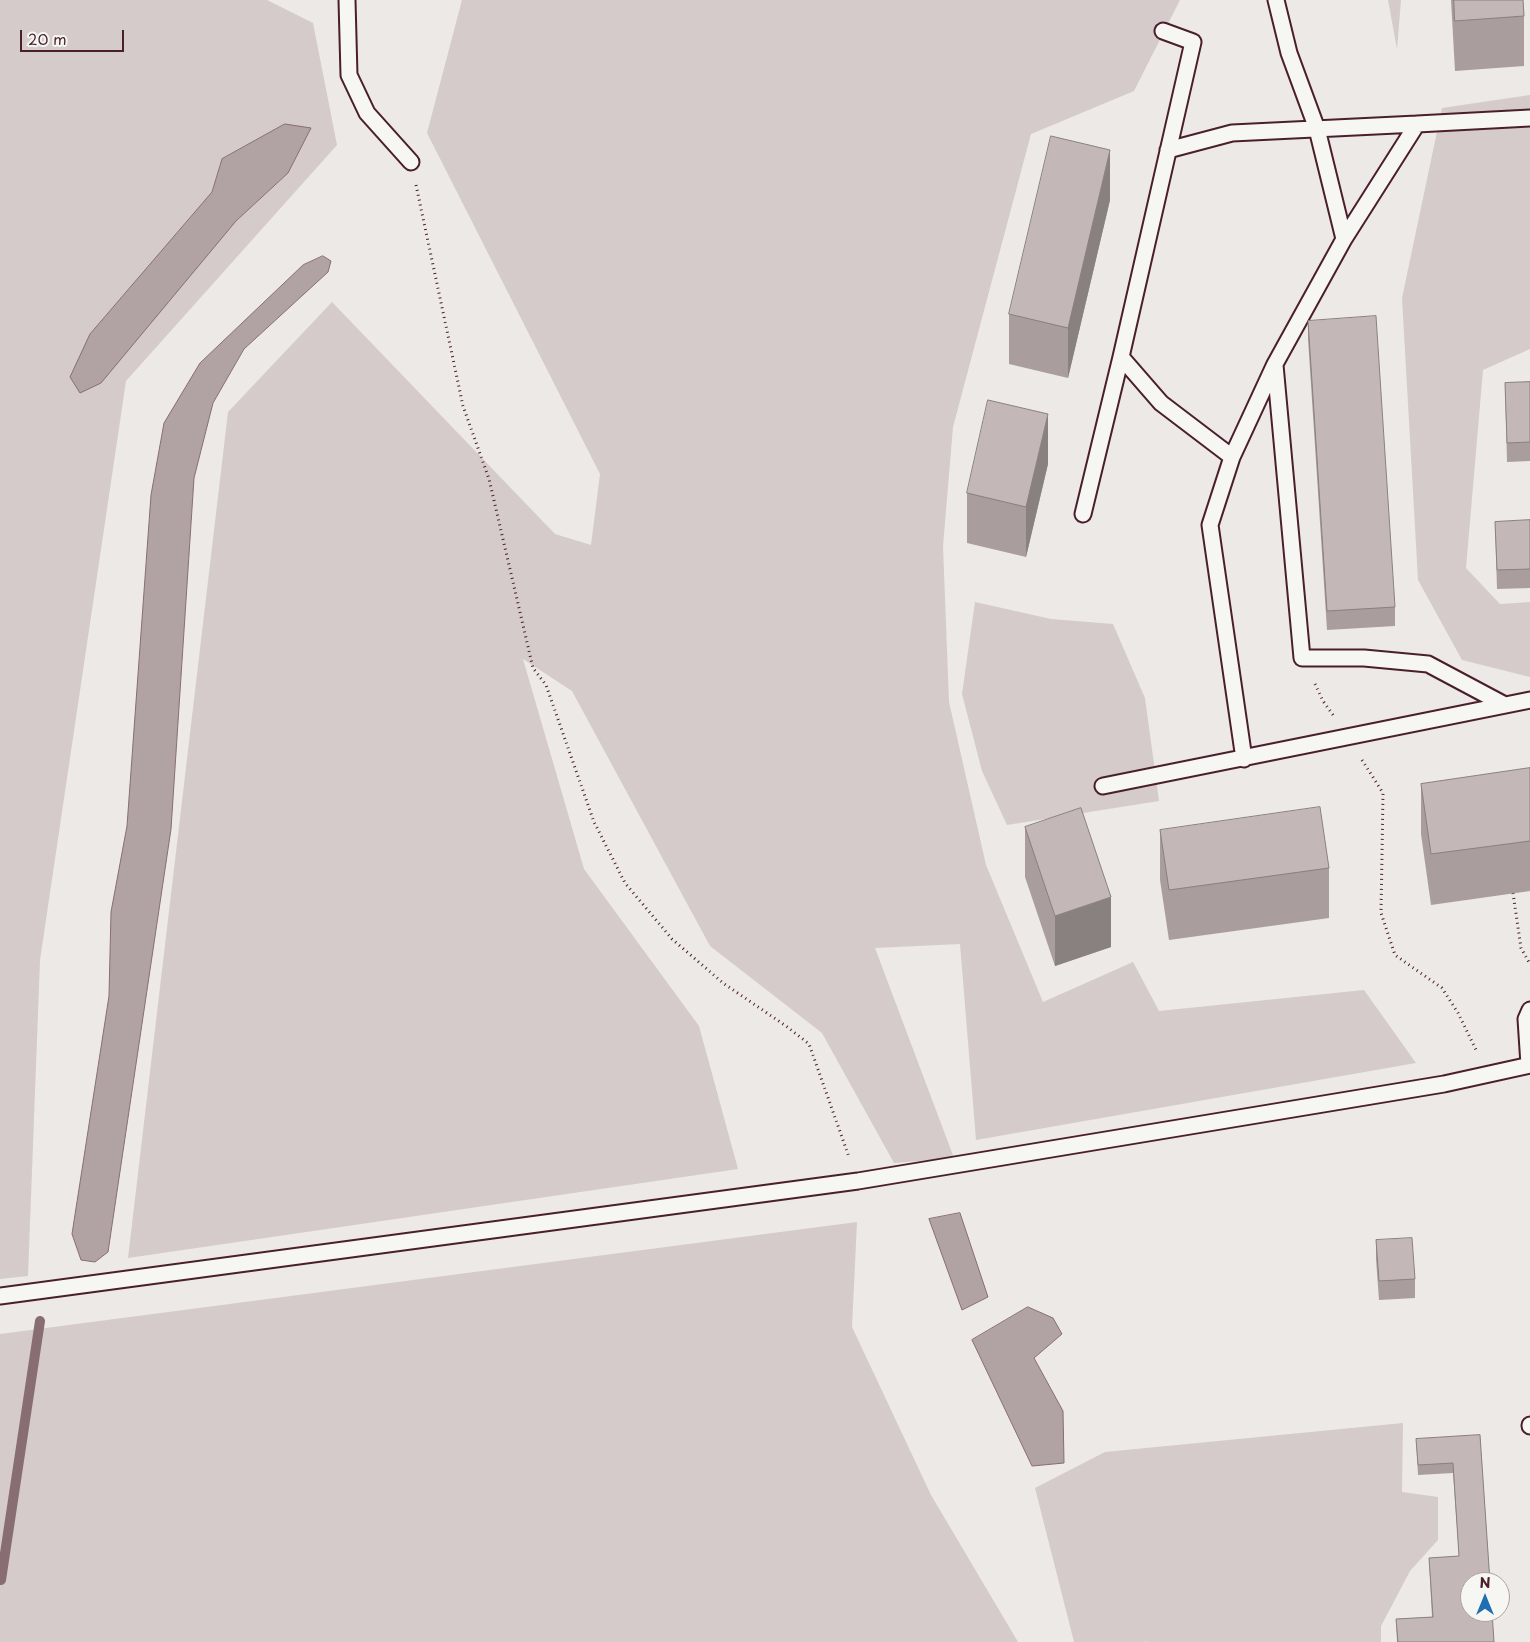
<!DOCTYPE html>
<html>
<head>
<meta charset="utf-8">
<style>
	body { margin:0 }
	#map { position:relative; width:1530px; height:1642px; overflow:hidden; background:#ece9e6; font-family:"Playpen Sans",sans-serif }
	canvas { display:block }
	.north { position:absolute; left:1460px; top:1572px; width:50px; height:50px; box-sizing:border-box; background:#f6f6f2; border:1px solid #b1a0a2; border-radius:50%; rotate:0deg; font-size:14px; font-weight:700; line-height:20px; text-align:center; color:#4a1f2b }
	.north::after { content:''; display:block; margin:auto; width:18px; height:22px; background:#1f6fb2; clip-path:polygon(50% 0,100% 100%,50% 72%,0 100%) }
	.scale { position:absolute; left:20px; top:30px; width:104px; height:22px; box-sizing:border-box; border:2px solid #4a1f2b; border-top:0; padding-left:6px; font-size:15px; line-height:18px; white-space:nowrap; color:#4a1f2b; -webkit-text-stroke:4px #f6f6f2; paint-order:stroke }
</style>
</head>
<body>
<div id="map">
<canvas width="1530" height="1642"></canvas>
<div class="north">N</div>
<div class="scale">20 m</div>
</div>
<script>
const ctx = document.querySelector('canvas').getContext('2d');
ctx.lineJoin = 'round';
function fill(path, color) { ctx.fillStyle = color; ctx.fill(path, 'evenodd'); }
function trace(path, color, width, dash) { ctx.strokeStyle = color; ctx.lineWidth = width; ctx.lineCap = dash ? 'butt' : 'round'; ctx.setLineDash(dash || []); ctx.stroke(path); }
const green = new Path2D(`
	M0,0h267l46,23 24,122 -211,236 -86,579 -12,316 -28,3zM222,159l66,14 -52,48 -146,113 122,-142z
	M462,0h718l-46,91 -103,43 -78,293 -10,119 6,156 37,163 57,137 90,-40 26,49 205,-21 52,73 -440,77 -16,-196 -85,4 79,210 -60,5 -72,-130 -112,-87 -138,-255 -49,-32 61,210 115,157 39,143 -610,89 100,-846 104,-110 223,232 36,11 9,-71 -173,-341z
	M1388,0h13l-4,49z
	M1530,95v254l-47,21 -17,198 34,36 30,-2v75l-68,-17 -44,-80 -16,-282 40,-190z
	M975,602l76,17 62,5 32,74 14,103 -152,24 -25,-54 -20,-77z
	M857,1222l-5,105 79,168 87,147h-1018v-308z
	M1403,1423l-1,69 36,5v43l-28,31 -29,55v16h-234l-1,-1 -1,1h-71l-39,-154 70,-36z`);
const water = new Path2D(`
	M285,124l26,4 -23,45 -52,48 -135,162 -21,10 -10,-16 20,-43 122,-142 10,-33z
	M323,256l8,5 -3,11 -84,77 -31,54 -19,75 -23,351 -63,423 -13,10 -14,-2 -9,-26 37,-238 2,-84 16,-86 24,-331 13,-72 36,-60 103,-98z
	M960,1213l28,84 -26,13 -33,-91z
	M1028,1307l25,11 9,16 -28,24 29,53 1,52 -32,3 -60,-126z`);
const stream = new Path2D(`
	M1,1580l39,-259`);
const path = new Path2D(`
	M416,185l47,221 26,73 44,189 13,17 48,137 31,61 47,56 51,44 63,43 23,18 40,113
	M1315,684l8,17 10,14
	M1362,760l21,33 -2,120 14,42 47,33 16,25 19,39
	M1513,893l8,55 9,16`);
const lane = new Path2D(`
	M347,0l2,75 18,38 44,49
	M1276,0l13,53 28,76 27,110
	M1168,150l64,-17 185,-9
	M1121,357l40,46 71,54
	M1275,365l27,293h62l64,6 77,41
	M1083,514l38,-157 72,-315 -30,-11
	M1244,759l-34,-234 22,-68 43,-93 69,-125 73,-115 113,-6
	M1103,786l427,-86
	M1529,1065l-3,-46 4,-9
	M0,1296l858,-115 586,-97 86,-19
	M1530,1425v1`);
const wall = new Path2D(`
	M1451,0h72l1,16v50l-69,5z
	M1110,200l-42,178 -59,-14v-50z
	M1308,321l87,286v19l-68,4 -19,-291z
	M1530,382v79l-23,1 -2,-79z
	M1048,464l-22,93 -59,-14v-50z
	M1530,520v68l-33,1 -2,-67z
	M1530,768v123l-99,14 -10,-71v-50z
	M1025,827l86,120 -56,19 -30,-89z
	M1160,830l169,38v50l-160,22 -9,-60z
	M1376,1240l39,39v19l-36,2 -3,-41z
	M1480,1435l14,207h-97l-1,-23 36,-2 -3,-59 30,-2 -6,-83 -35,2 -2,-36z`);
const shadedWall = new Path2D(`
	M1110,150v50l-42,178v-50z
	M1048,414v50l-22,93v-50z
	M1111,897v50l-56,19v-50z`);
const building = new Path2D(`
	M1454,0h69l1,16 -69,5z
	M1051,136l59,14 -42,178 -59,-14z
	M1376,316l19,291 -68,4 -19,-290z
	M1530,382v60l-23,1 -2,-60z
	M988,400l60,14 -22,93 -59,-14z
	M1530,520v49l-33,1 -2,-48z
	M1530,768v73l-99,13 -10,-70z
	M1320,807l9,61 -160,22 -9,-60z
	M1081,808l30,89 -56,19 -30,-89z
	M1412,1238l3,41 -36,2 -3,-41z
	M1480,1435l10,147h-20v30h22l2,30h-96l-2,-23 37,-2 -4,-59 30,-2 -6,-93 -35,2 -2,-26z`);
fill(green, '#d4cbca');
fill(water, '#b1a2a3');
trace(water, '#886e73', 1);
trace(stream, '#886e73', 10);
trace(lane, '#4a1f2b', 19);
trace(path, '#4a1f2b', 3, [1, 4]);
trace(lane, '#f6f6f2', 15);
fill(wall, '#a99d9d');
fill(shadedWall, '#898080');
fill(building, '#c4b7b7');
trace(building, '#898080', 1);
</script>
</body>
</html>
